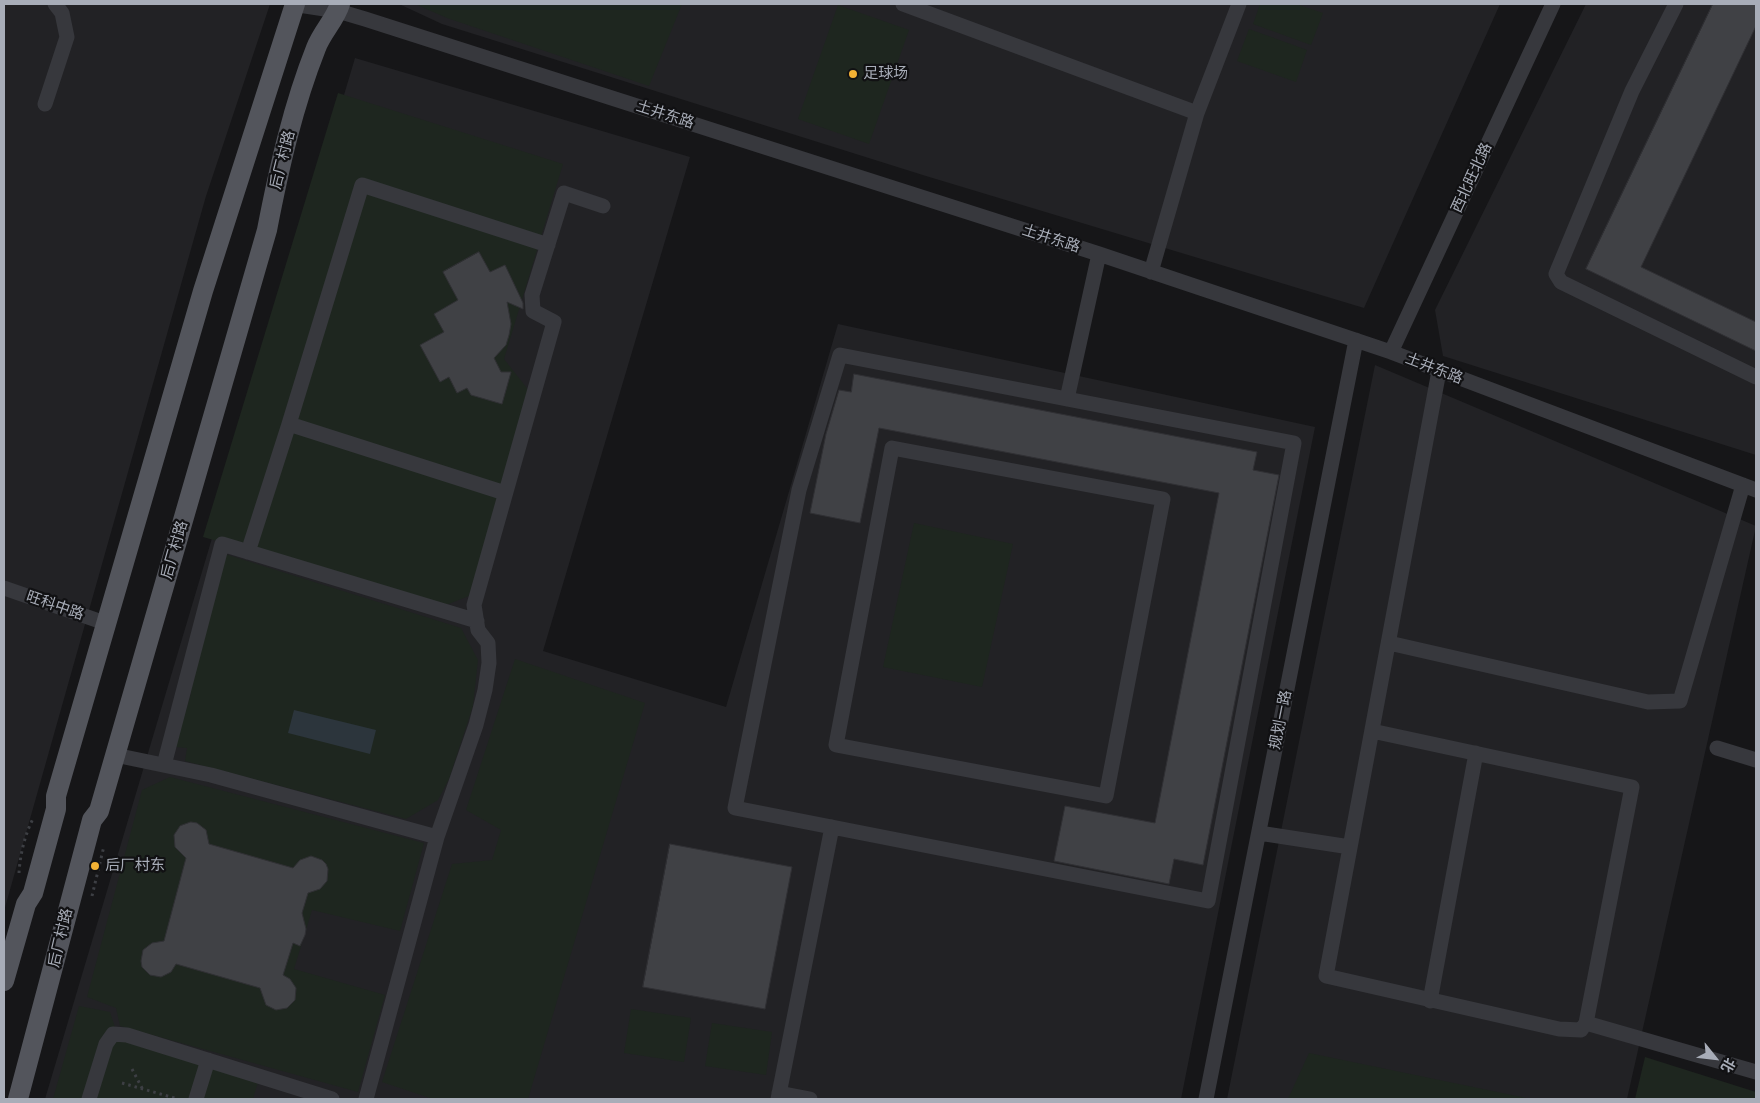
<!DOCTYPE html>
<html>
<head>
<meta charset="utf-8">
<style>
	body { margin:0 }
	#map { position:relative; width:1760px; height:1103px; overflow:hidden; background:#161618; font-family:Arial,"Noto Sans SC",sans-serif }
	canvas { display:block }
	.frame { position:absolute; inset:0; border:5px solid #a8adb8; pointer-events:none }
	.north { position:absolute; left:1690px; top:1033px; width:50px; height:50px; -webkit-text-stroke:4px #111113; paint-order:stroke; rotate:119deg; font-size:14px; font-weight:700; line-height:20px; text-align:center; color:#a8adb8 }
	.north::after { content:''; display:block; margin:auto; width:18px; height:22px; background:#a8adb8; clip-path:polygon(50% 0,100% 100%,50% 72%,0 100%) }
</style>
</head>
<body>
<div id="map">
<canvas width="1760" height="1103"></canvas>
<div class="frame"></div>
<div class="north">北</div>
</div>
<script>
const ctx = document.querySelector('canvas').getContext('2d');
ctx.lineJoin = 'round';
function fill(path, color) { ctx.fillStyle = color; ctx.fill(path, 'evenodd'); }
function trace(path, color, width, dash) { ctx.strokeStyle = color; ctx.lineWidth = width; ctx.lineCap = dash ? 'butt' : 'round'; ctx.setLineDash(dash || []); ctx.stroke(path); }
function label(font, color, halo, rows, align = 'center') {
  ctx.font = font + ' Arial,"Noto Sans SC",sans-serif'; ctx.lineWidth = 4.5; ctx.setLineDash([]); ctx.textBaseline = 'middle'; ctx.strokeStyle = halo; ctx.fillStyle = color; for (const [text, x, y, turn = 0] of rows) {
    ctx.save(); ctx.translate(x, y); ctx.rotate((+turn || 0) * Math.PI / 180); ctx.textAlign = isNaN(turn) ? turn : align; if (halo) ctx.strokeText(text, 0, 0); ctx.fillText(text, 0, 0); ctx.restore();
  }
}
const built = new Path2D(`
	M4,4h266l-64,192 -202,715z
	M399,4h1101l-136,304 -438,-132 -484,-152z
	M1586,4h170v451l-313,-99 -8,-46z
	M355,58l335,99 -147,494 183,56 112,-383 477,103 -134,672h-1136z
	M1375,365l381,161 -129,573h-400z`);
const green = new Path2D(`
	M415,4h267l-33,82 -202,-68z
	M1260,4h36l27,9 -12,32 -58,-21z
	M838,5l71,25 -40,114 -71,-25z
	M1249,29l58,21 -11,32 -59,-21z
	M338,93l225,71 -59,195 26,33 -61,204 -23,9 -243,-68z
	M914,523l99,21 -31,143 -99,-20z
	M225,554l236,74 17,32 -5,46 -24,73 -11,21 -32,19 -221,-58 2,-13 -12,-1 16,-54 -2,-9z
	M515,659l130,44 -117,396h-95l-51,-17 70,-218 40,-4 9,-30 -35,-20z
	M170,777l254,66 -24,88 -88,-21 -18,59 91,26 -27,97 -238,-66 -4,-18 -29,-11 55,-207z
	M79,1006l31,6 9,27 139,43 -5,17h-200z
	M631,1009l60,9 -7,44 -60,-9z
	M712,1023l60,9 -6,43 -61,-9z
	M1309,1053l222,46h-243z
	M1645,1057l111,35v7h-121z`);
const water = new Path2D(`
	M294,710l82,20 -6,24 -82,-21z`);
const building = new Path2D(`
	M1713,4h43v22l-115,241 115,55v29l-170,-82z
	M479,252l11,20 15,-7 18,38v6l-16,-7 4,22 -2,11 -3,10 -12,13 7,14h10l-9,32 -31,-9 -4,-7 -10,5 -8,-16 -9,5 -20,-37 24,-13 -10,-18 24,-14 -15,-28z
	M854,374l403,78 -4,18 26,5 -76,390 -29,-6 -5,25 -115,-23 11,-55 90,17 64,-330 -340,-65 -19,95 -50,-10 16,-79 13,-44 12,2z
	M191,822l6,1 9,7 3,14 84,24 7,-8 11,-4 11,4 4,4 2,5 -1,12 -7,8 -12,4 -6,20 4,16 -1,6 -5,11 -7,-3 -10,32 7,4 6,9 -1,12 -8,8 -11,2 -10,-5 -6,-17 -84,-24 -5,8 -10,5 -11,-2 -8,-8 -1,-6 2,-11 9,-7 12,-2 22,-83 -11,-11 -1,-12 6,-9z
	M670,844l122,23 -27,142 -122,-22z`);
const path = new Path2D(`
	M19,873c1,-18 6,-40 15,-56
	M92,896l12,-50
	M132,1069l10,19
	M122,1083l56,16`);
const minor = new Path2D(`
	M292,4l46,7 27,8 734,235 292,98 365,138
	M903,4l294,109
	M1676,4l-44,87 -76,183 5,8 195,95
	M45,104l22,-67 -5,-24 -7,-9
	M1151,272l46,-159 42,-109
	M1391,352l162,-348
	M840,355l454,88 -86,458 -473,-93 64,-318z
	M1067,399l32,-145
	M892,448l271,51 -57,297 -270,-51z
	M505,493l-216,-69 73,-239 186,60
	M248,552l41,-128
	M4,588l101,35
	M1389,643l259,59 32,-1 63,-216
	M1372,731l260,56 -46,236 -5,7 -22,-1 -233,-53 113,-605
	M1717,748l39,12
	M115,755l96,20 226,62
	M164,765l58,-221 255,77
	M1259,833l91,14
	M1430,1001l46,-248
	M1586,1023l170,49
	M779,1093l31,6
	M89,1099l17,-55 7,-10 14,1 205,64
	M196,1099l12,-39
	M366,1099l71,-262 39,-112 9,-35 4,-27 -1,-20 -10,-13 -4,-25 80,-283 -21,-11 -1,-16 32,-102 39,13
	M778,1099l54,-272
	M1206,1099l150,-759`);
const major = new Path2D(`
	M4,981l22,-77 7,-11 23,-84v-13l147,-505 92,-287
	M18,1099l74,-279 7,-9 168,-581c12,-62 26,-124 49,-182 6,-16 19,-28 24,-44`);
const markers = [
	[853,74,5,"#f2b134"],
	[95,866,5,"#f2b134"]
];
const poiNames = [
	["足球场",863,74],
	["后厂村东",105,866]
];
const streetNames = [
	["土井东路",665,115,18],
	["后厂村路",283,160,-76],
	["西北旺北路",1472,178,-65],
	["土井东路",1051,239,18],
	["土井东路",1434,369,21],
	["后厂村路",175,550,-74],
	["旺科中路",55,606,19],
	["规划一路",1281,720,-79],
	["后厂村路",61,938,-77]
];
fill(built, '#222225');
fill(green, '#1e261f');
fill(water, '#2c353c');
fill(building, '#404145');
trace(building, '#303034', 1);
trace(path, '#3d3f44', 3, [2.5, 4]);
trace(minor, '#37383d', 15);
trace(major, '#53555c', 20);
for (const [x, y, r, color] of markers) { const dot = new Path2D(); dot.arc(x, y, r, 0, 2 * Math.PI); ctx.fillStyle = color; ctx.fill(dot); trace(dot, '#111113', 2); }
label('15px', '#a8adb8', '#111113', poiNames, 'left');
label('15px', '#a8adb8', '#111113', streetNames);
</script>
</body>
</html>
